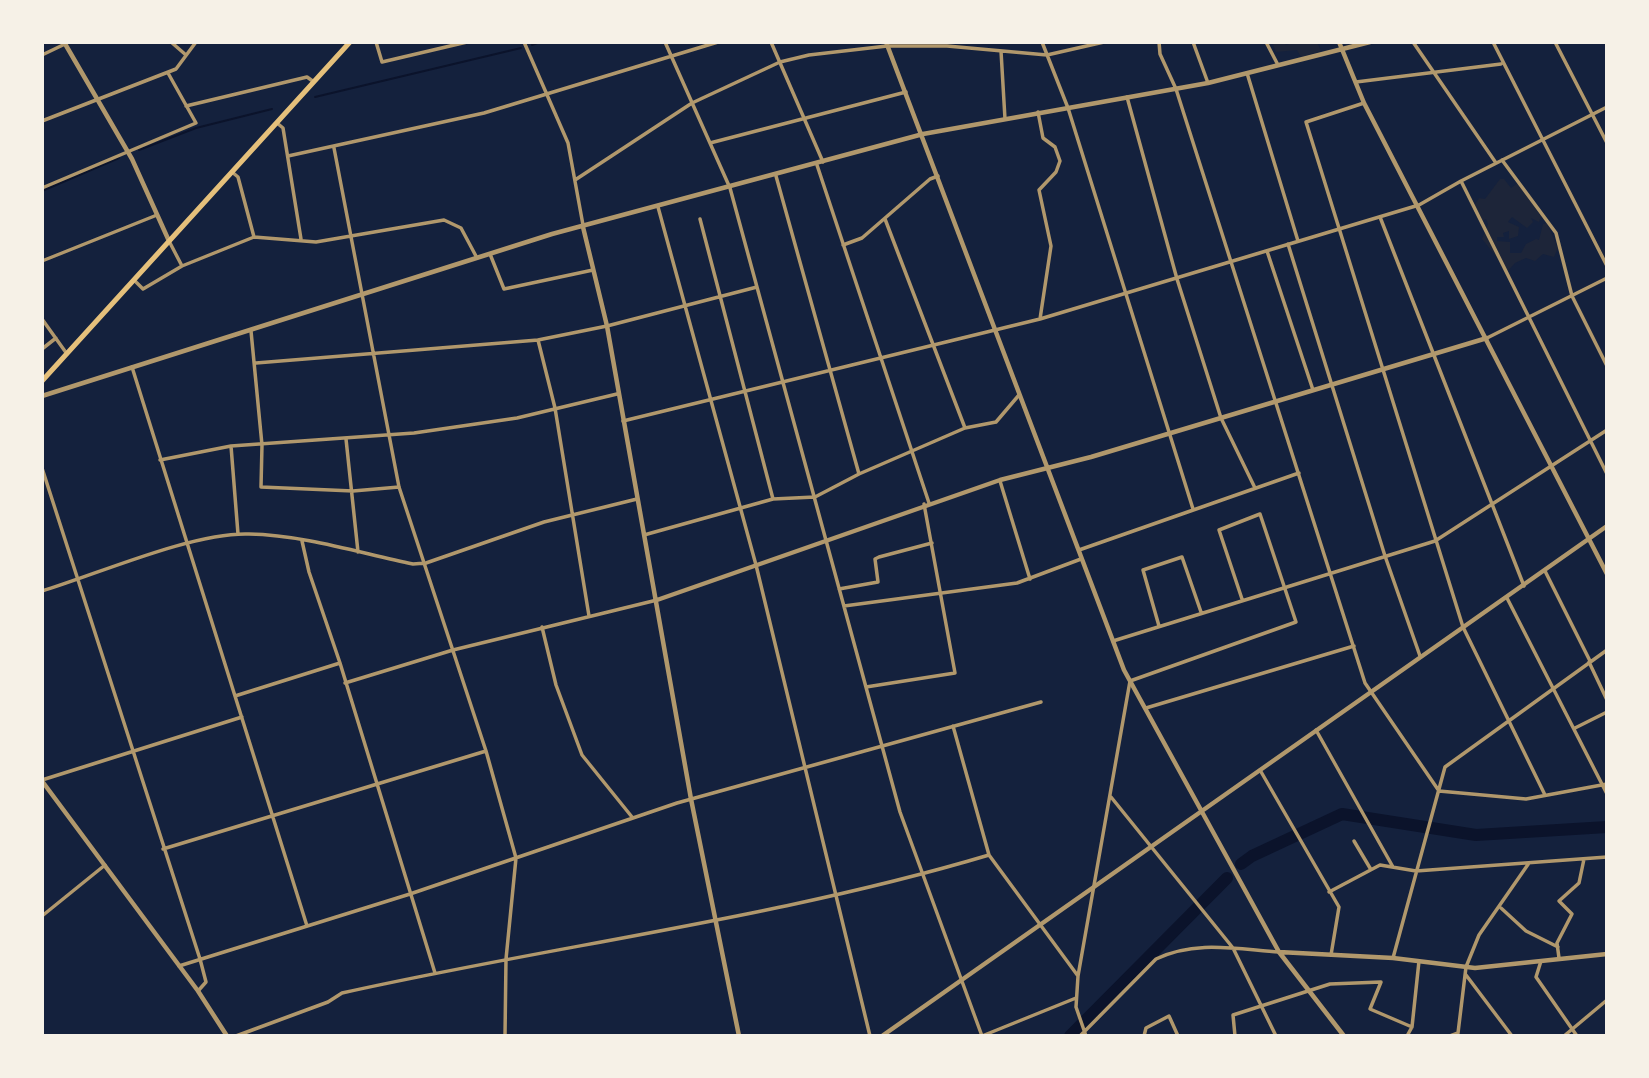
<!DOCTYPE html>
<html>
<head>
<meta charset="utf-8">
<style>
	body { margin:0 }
	#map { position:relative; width:1649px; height:1078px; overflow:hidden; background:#14213d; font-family:Cabin,sans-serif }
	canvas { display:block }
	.frame { position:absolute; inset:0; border:44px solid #f6f1e7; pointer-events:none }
</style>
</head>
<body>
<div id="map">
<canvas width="1649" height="1078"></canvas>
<div class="frame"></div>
</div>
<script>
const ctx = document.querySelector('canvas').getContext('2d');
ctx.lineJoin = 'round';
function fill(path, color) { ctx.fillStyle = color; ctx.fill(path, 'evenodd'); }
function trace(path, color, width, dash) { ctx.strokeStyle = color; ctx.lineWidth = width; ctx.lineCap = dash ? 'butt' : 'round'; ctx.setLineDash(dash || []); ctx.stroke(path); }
const green = new Path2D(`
	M1272,42h12l2,3 8,-3h23l4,9 -20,6 -4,-7 -21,2z
	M1500,179h4l7,9 7,-5 23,33 -2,6 -8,-4 2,4 -6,6 -15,-11 -4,5 11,5 -1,9 -9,3v-8l-6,2 1,4h-7v4l13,1v11h11l5,-9 10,-5 3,1 4,-16 4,-1 11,25 -4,9 -11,-3 -8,7 -9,-3 -11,5 -7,8 -26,-32 6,-15 -2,-5 -4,2 -8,-15 5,-8 6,1z`);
const stream = new Path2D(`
	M532,45l8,-3
	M315,97l206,-49
	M139,150l57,-22 76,-19
	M42,191l77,-33`);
const river = new Path2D(`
	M1241,864l11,-8 90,-42 134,21 131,-8
	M1070,1036l157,-158`);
const minor = new Path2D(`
	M171,42l15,13
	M376,42l6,20 85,-20
	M524,42l44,101 15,82
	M665,42l65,146 170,624 82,224
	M771,42l52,120
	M1042,42l26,66 125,401
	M1159,42l1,12 16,35 189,594 74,108
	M1193,42l15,41
	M1266,42l12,23
	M1413,42l83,121
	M1493,42l114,224
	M1555,42l52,101
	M1001,51l4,68
	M42,55l23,-11
	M1247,73l51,168
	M1356,82l145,-18
	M1127,97l50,182 44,139 34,70
	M1364,103l-58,19 157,505 82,168
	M186,106l121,-29 7,5
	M1038,112l5,26 12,9 5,14 -4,11 -17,18 12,56 -11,73
	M42,121l134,-52 20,-27
	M277,123l6,5 18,111
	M710,143l196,-51
	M334,148l65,339 87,264 30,107 -10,101 -1,77
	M288,156l196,-43 234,-71
	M1502,160l54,73 16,63 35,70
	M817,165l112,338
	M232,172l6,5 16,60
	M776,176l83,298
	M575,180l117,-77 88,-41 29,-7 78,-9h60l100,9 57,-13
	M1461,181l146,293
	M42,188l154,-65 -28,-50
	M658,207l98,358 114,471
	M1380,217l144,369
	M700,219l73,280
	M885,219l80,209
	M169,241l13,25
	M1288,244l97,312 35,100
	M843,245l19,-7 68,-59 8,-3
	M1267,251l46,139
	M490,254l14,35 89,-19
	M42,261l115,-46
	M134,280l9,9 39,-23 72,-29 62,5 128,-22 17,8 16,30
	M42,319l25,35
	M251,331l11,114 -1,42 92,4 46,-4
	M1487,338l120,-60
	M538,340l17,68 34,208
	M42,349l14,-11
	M256,363l282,-23 69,-14 150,-39
	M132,367l175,559
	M623,421l417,-102 379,-114 42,-24 146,-74
	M346,439l12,113
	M231,446l7,88
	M160,460l71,-14 183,-13 103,-15 100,-24
	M42,468l158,491 6,23 -8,9
	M1000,481l30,98
	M644,535l129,-36 42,-2 44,-23 106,-46 31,-6 23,-27
	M302,541l7,31 31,91 95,310
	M1079,550l220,-77
	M1545,571l45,90
	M839,589l39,-7 -3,-23 4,-2 53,-14
	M42,591c56,-17 151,-59 207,-57 55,1 111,19 164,30l13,-1 118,-41 93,-23
	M1507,598l100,196
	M844,606l173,-23 64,-24
	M1159,626l-16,-56 39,-13 19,55
	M542,627l14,58 26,70 50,62
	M1113,641l322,-100 172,-111
	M1589,662l18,38
	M345,683l108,-33 204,-50
	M866,687l89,-14 -31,-169
	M235,696l105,-33
	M1146,708l208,-62
	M953,726l36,129 89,121
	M1575,728l32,-16
	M1316,730l77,137
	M1260,770l79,137 -8,48
	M42,780l200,-63
	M1439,791l87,8 81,-15
	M1111,797l122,151 43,88
	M1354,841l16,27
	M163,849l323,-98
	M1329,892l51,-27 36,6 191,-14
	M1501,908l25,23 32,16
	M42,916l63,-51
	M1393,958l52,-191 162,-117
	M1559,958l-2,-15 15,-29 -13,-13 20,-18 5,-24
	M1541,961l-5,16 41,59
	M179,966l231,-72 267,-91 364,-101
	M1466,975l46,61
	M1412,1027l7,-66
	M236,1036l92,-34 14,-9c215,-48 436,-75 647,-138
	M982,1036l94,-38
	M1080,1036l76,-77c39,-19 80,-10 123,-7
	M1086,1036l-10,-29 2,-31 52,-295 166,-59 -36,-108 -41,16 23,69
	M1144,1036l2,-8 23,-12 9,20
	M1235,1036l-2,-21 97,-31 51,-2 -11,27 42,18 -5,9
	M1450,1036l8,-3 8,-66 13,-32 50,-72
	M1564,1036l43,-36`);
const tertiary = new Path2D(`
	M64,42l68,117 37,82
	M886,42l238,628 155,282 65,84
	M1339,42l25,61 243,471
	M583,227l24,99 84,473 48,237
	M42,396l510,-162 371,-100 285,-51 162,-41
	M657,600l343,-120 91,-23 396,-119
	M42,781l156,210 29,45
	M1279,952l114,6 82,10 132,-14
	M882,1036l725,-510`);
const secondary = new Path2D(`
	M42,381l308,-339`);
fill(green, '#1d2539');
trace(stream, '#0b132b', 2);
trace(river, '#0b132b', 12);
trace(minor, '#b1986c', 3.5);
trace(tertiary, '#b1986c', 4.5);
trace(secondary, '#e5c07b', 5);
</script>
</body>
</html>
